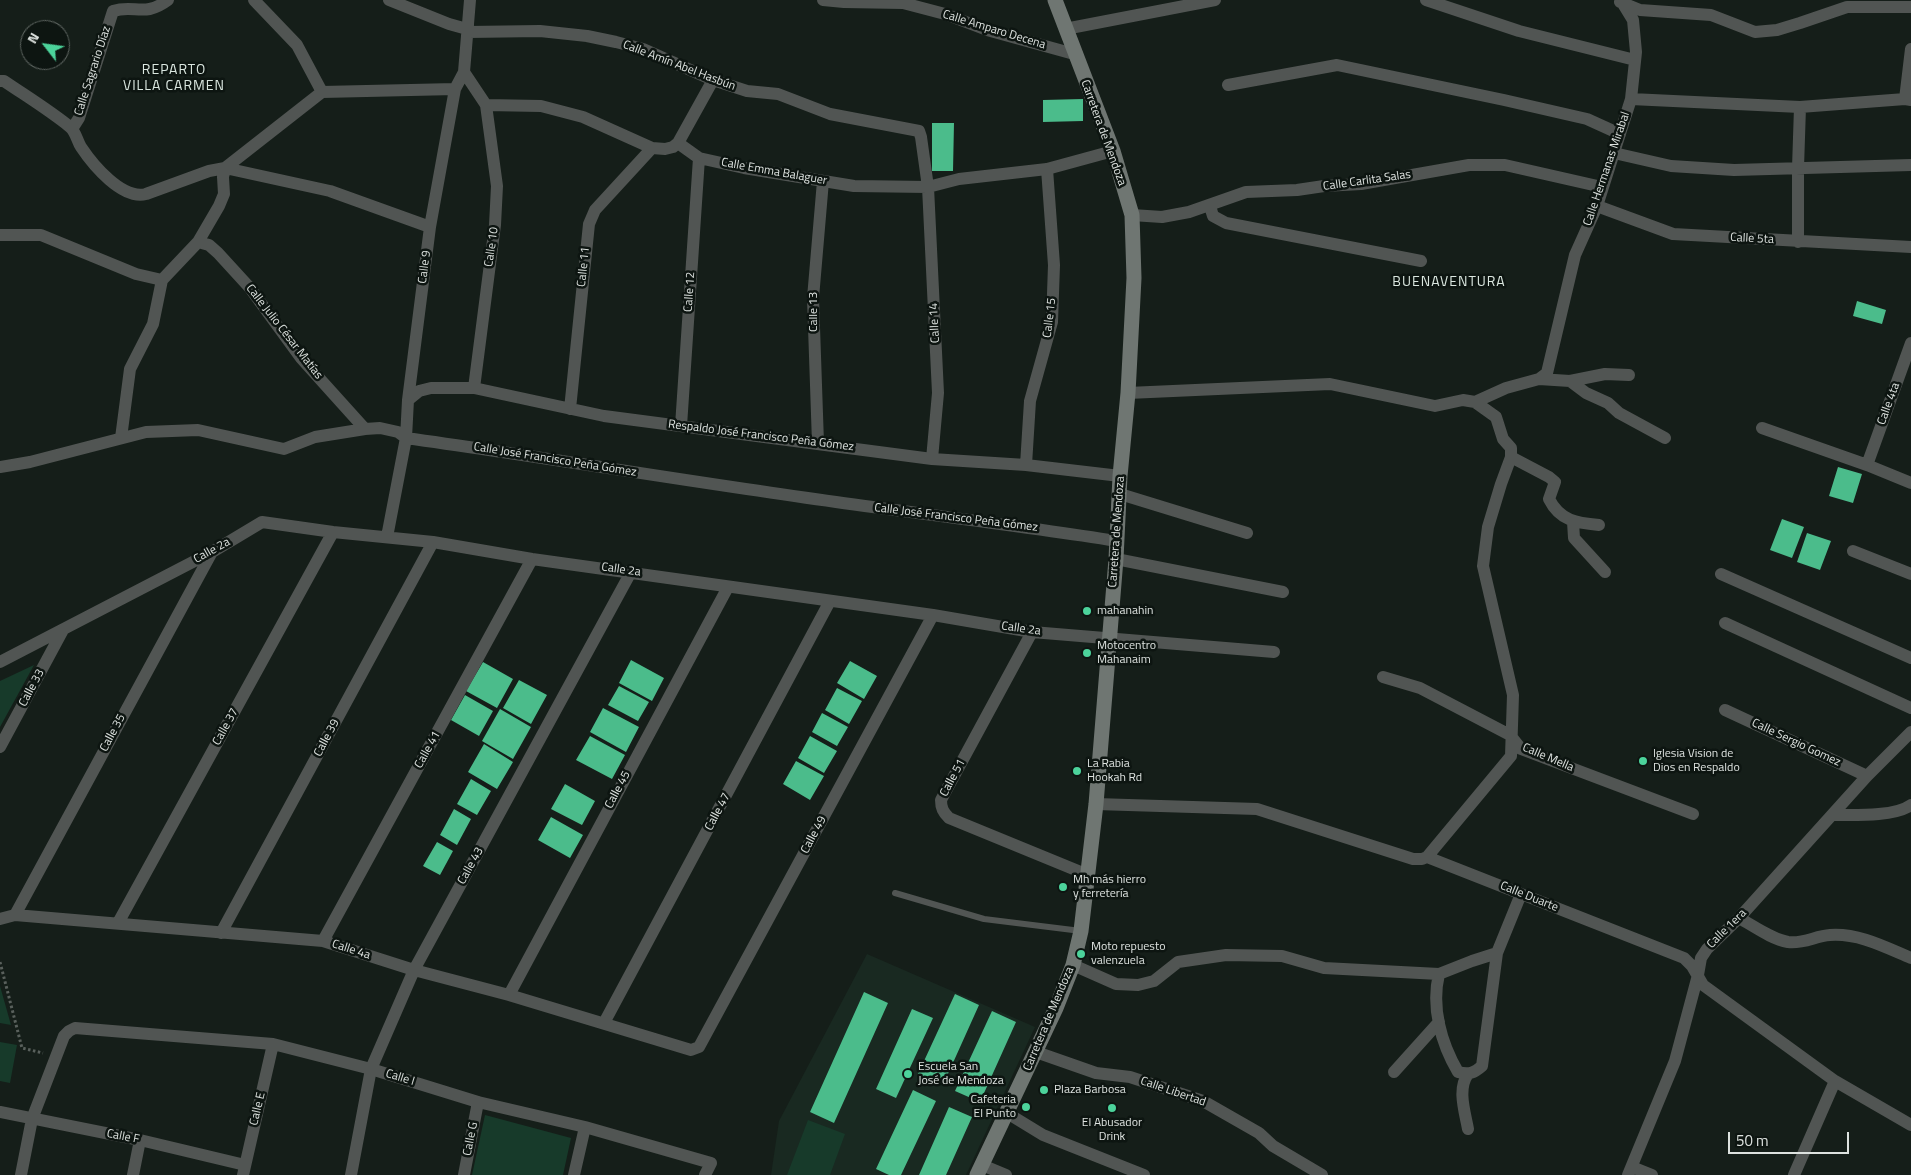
<!DOCTYPE html>
<html>
<head>
<meta charset="utf-8">
<style>
	body { margin:0 }
	#map { position:relative; width:1911px; height:1175px; overflow:hidden; background:#151e19; font-family:"Titillium Web",sans-serif }
	canvas { display:block }
	.north { position:absolute; left:20px; top:20px; width:50px; height:50px; box-sizing:border-box; background:#0d1511; border:1px solid #606763; border-radius:50%; rotate:300deg; font-size:14px; font-weight:700; line-height:20px; text-align:center; color:#dde2df }
	.north::after { content:''; display:block; margin:auto; width:18px; height:22px; background:#4cd39b; clip-path:polygon(50% 0,100% 100%,50% 72%,0 100%) }
	.scale { position:absolute; left:1728px; top:1132px; width:121px; height:22px; box-sizing:border-box; border:2px solid #dde2df; border-top:0; padding-left:6px; font-size:15px; line-height:18px; white-space:nowrap; color:#dde2df; -webkit-text-stroke:4px #0d1511; paint-order:stroke }
</style>
</head>
<body>
<div id="map">
<canvas width="1911" height="1175"></canvas>
<div class="north">N</div>
<div class="scale">50 m</div>
</div>
<script>
const ctx = document.querySelector('canvas').getContext('2d');
ctx.lineJoin = 'round';
function fill(path, color) { ctx.fillStyle = color; ctx.fill(path, 'evenodd'); }
function trace(path, color, width, dash) { ctx.strokeStyle = color; ctx.lineWidth = width; ctx.lineCap = dash ? 'butt' : 'round'; ctx.setLineDash(dash || []); ctx.stroke(path); }
function label(font, color, halo, rows, align = 'center') {
  ctx.font = font + ' "Titillium Web",sans-serif'; ctx.lineWidth = 5; ctx.setLineDash([]); ctx.textBaseline = 'middle'; ctx.strokeStyle = halo; ctx.fillStyle = color; for (const [text, x, y, turn = 0] of rows) {
    ctx.save(); ctx.translate(x, y); ctx.rotate((+turn || 0) * Math.PI / 180); ctx.textAlign = isNaN(turn) ? turn : align; if (halo) ctx.strokeText(text, 0, 0); ctx.fillText(text, 0, 0); ctx.restore();
  }
}
const built = new Path2D(`
	M867,954l168,73 -69,148h-195l8,-54z`);
const green = new Path2D(`
	M34,665l-34,62v-46z
	M0,986l11,39 -11,-2z
	M0,1042l17,3 -7,38 -10,-2z
	M485,1115l86,23 -8,37h-91z
	M808,1120l37,14 -15,41h-43z`);
const building = new Path2D(`
	M1083,99v22l-40,1v-22z
	M932,123h22l-1,48h-21z
	M1857,301l29,9 -4,14 -29,-8z
	M1838,467l24,7 -9,29 -24,-7z
	M1782,519l22,8 -12,31 -22,-8z
	M1807,533l24,8 -11,29 -23,-8z
	M631,660l33,18 -12,23 -33,-18z
	M850,661l27,15 -13,23 -27,-16z
	M483,662l30,17 -16,29 -31,-17z
	M519,680l28,15 -16,29 -28,-16z
	M619,686l30,16 -11,19 -30,-16z
	M837,688l25,13 -13,23 -24,-14z
	M465,695l28,16 -14,25 -28,-16z
	M603,708l36,19 -13,25 -36,-20z
	M500,709l31,18 -18,32 -31,-18z
	M822,713l26,14 -11,19 -25,-14z
	M590,736l35,19 -13,24 -36,-19z
	M810,736l27,15 -13,22 -26,-15z
	M484,744l29,18 -16,27 -29,-17z
	M796,761l28,15 -14,24 -27,-16z
	M471,779l20,12 -14,24 -20,-11z
	M565,784l30,17 -13,24 -31,-16z
	M454,809l17,10 -14,26 -17,-10z
	M551,817l32,18 -13,23 -32,-18z
	M437,842l16,9 -13,24 -17,-9z
	M864,992l24,11 -54,120 -24,-11z
	M955,994l24,11 -36,80 -25,-11z
	M912,1009l21,9 -37,80 -20,-9z
	M992,1011l24,11 -36,80 -25,-11z
	M913,1090l23,11 -35,74h-12l-13,-6z
	M949,1107l23,10 -26,58h-27z`);
const path = new Path2D(`
	M0,962l22,86 21,5`);
const lane = new Path2D(`
	M895,893l89,26 97,12`);
const street = new Path2D(`
	M254,0l43,45 25,47
	M389,0l60,24 18,5
	M823,0l21,2 59,1 42,11 42,16 87,24
	M1426,0l93,31 116,29
	M1620,2l20,8 71,5 44,17 22,-2 23,-7 47,-16h64
	M1065,29l150,-29
	M468,32l72,-1 47,5 29,6 27,7 70,31 34,11 31,3 52,20 89,17 2,6 7,50 10,206 -6,66
	M464,72l22,33 55,1 42,11 69,31 13,1 8,-2 5,-4 21,15 45,10 110,18 74,1 31,-8 88,-10 66,-18
	M0,81h4c22,15 45,29 66,46 6,5 7,14 11,20 12,18 41,53 65,47l63,-23 16,-3 105,23 100,36
	M1228,85l109,-20 167,35 83,19 33,15
	M1631,99l169,8 105,-8 6,1
	M1905,99l6,-50
	M72,129l7,-11 34,-107c22,-7 31,7 55,-11
	M678,143l35,-63
	M1614,153l57,13 63,4 177,-5
	M1210,206l3,10 13,7 195,38
	M1597,206l76,28 238,13
	M1132,215l30,2 27,-5 57,-20 51,-2 27,-4 37,-2 108,-19h36l97,22
	M0,235h41l95,39 26,6
	M198,242l11,3 9,8 32,35 51,70 64,71
	M1798,242v-74l2,-61
	M1539,379l31,2 35,-7 24,1
	M1570,381l16,12 22,10 11,10 46,25
	M474,388l21,-163 2,-39 -11,-81
	M1128,393l202,-9 105,22 28,-6 12,2 31,-14 33,-9 8,-6 28,-118 22,-49 34,-107 5,-47 -3,-32 -11,-18
	M408,400l11,-9 12,-3h43l130,28 328,43 94,6 94,11
	M570,409l19,-185 6,-14 57,-62
	M681,426l18,-268
	M1762,428l105,37 44,18
	M121,438l9,-69 23,-45 9,-44 36,-38 21,-36 5,-12 -1,-17 2,-9 97,-76 133,-3
	M818,443l-5,-145 10,-117
	M1511,457l38,20 6,5 -6,17c11,22 28,24 50,26
	M1026,465l4,-64 22,-79 2,-57 -7,-96
	M1867,465l44,-122
	M0,467l30,-5 116,-30 52,-2 86,19 31,-12 50,-8 15,-1 18,4 8,6c143,20 286,44 430,64 93,13 187,24 281,39
	M1120,494l127,39
	M1573,522l1,16 31,34
	M387,537l19,-99 2,-38 22,-173 25,-138 9,-17 6,-72
	M1853,551l58,23
	M1116,559l167,33
	M1721,574l190,84
	M1725,623l186,85
	M1032,632l-91,168c0,8 2,12 8,18l139,57
	M0,662l212,-110 50,-30 71,10 100,10 99,17 401,56 99,17 242,20
	M1383,677l37,11 90,47 11,14 172,65
	M1725,710l142,66
	M0,747l63,-117
	M1096,804l161,5 156,50h9l5,-2 257,101 8,8 11,19 132,96 76,44
	M1833,815c20,0 62,2 78,-10
	M1427,857l84,-101 2,-61 -30,-129 5,-39 13,-43 10,-27v-9l-8,-9 -7,-22 -21,-15
	M15,915l197,-363
	M1739,918c15,8 32,21 49,24 16,2 27,-6 42,-7 29,-2 55,12 81,23
	M0,919l15,-4 308,26 91,29 95,25 182,55 8,-3 234,-432
	M118,923l215,-391
	M221,933l212,-391
	M323,941l209,-382
	M1073,965l43,19 22,1 16,-4 24,-19 48,-7 56,1 42,12 115,6 33,-13 25,-8
	M1439,974c-8,33 2,69 19,98 11,3 16,1 24,-6l15,-113 24,-59
	M509,995l219,-408
	M604,1023l226,-422
	M1036,1052l60,21 34,4 73,24 56,32 14,13 49,29
	M1394,1072l45,-50
	M0,1112l140,28 105,25
	M1007,1113l36,22 101,40
	M1468,1129c-3,-17 -11,-40 0,-55
	M982,1165l24,10
	M1632,1167l20,8
	M21,1175l11,-56 32,-83 5,-5 6,-3 198,16 98,25 107,33 107,25 126,36 -6,12
	M133,1175l7,-35
	M243,1175l30,-131
	M351,1175l20,-106 43,-99 217,-398
	M464,1175l14,-73
	M574,1175l11,-48
	M1628,1175l47,-114 23,-86 3,-17 6,-9 32,-31 128,-142 44,-44
	M1794,1175l41,-94`);
const secondary = new Path2D(`
	M977,1175l79,-167 17,-43 8,-34 15,-127 20,-245 4,-83 8,-83 6,-115 -2,-63 -19,-64 -58,-151`);
const markers = [
	[1087,611,5,"#4cd39b"],
	[1087,653,5,"#4cd39b"],
	[1643,761,5,"#4cd39b"],
	[1077,771,5,"#4cd39b"],
	[1063,887,5,"#4cd39b"],
	[1081,954,5,"#4cd39b"],
	[908,1074,5,"#4cd39b"],
	[1044,1090,5,"#4cd39b"],
	[1026,1107,5,"#4cd39b"],
	[1112,1108,5,"#4cd39b"]
];
const streetNames = [
	["Calle Amparo Decena",994,30,17],
	["Calle Amín Abel Hasbún",679,66,21],
	["Calle Sagrario Díaz",93,71,-72],
	["Carretera de Mendoza",1103,133,70],
	["Calle Hermanas Mirabal",1607,169,-71],
	["Calle Emma Balaguer",774,172,10],
	["Calle Carlita Salas",1367,181,-8],
	["Calle 5ta",1752,239,3],
	["Calle 10",492,247,-82],
	["Calle 9",425,267,-83],
	["Calle 11",584,267,-84],
	["Calle 12",690,292,-86],
	["Calle 13",814,312,-90],
	["Calle 15",1050,318,-83],
	["Calle 14",935,323,-93],
	["Calle Julio César Matías",284,332,52],
	["Calle 4ta",1889,404,-70],
	["Respaldo José Francisco Peña Gómez",761,436,7],
	["Calle José Francisco Peña Gómez",555,460,9],
	["Calle José Francisco Peña Gómez",956,518,7],
	["Carretera de Mendoza",1117,532,-86],
	["Calle 2a",212,551,-29],
	["Calle 2a",621,570,8],
	["Calle 2a",1021,629,8],
	["Calle 33",32,688,-62],
	["Calle 37",226,727,-61],
	["Calle 35",113,733,-62],
	["Calle 39",327,738,-62],
	["Calle Sergio Gomez",1796,743,25],
	["Calle 41",428,750,-61],
	["Calle Mella",1548,758,23],
	["Calle 51",953,778,-62],
	["Calle 45",618,790,-62],
	["Calle 47",718,812,-62],
	["Calle 49",814,835,-62],
	["Calle 43",471,866,-61],
	["Calle Duarte",1529,897,22],
	["Calle 1era",1727,929,-45],
	["Calle 4a",351,950,18],
	["Carretera de Mendoza",1049,1019,-67],
	["Calle I",400,1078,17],
	["Calle Libertad",1173,1092,19],
	["Calle E",258,1109,-77],
	["Calle F",123,1137,11],
	["Calle G",471,1139,-79]
];
const poiNames = [
	["mahanahin",1097,611],
	["Motocentro",1097,646],
	["Mahanaim",1097,660],
	["Iglesia Vision de",1653,754],
	["Dios en Respaldo",1653,768],
	["La Rabia",1087,764],
	["Hookah Rd",1087,778],
	["Mh más hierro",1073,880],
	["y ferretería",1073,894],
	["Moto repuesto",1091,947],
	["valenzuela",1091,961],
	["Escuela San",918,1067],
	["José de Mendoza",918,1081],
	["Plaza Barbosa",1054,1090],
	["Cafeteria",1016,1100,"right"],
	["El Punto",1016,1114,"right"],
	["El Abusador",1112,1123,"center"],
	["Drink",1112,1137,"center"]
];
const neighbourhoodNames = [
	["REPARTO",174,71],
	["VILLA CARMEN",174,87],
	["BUENAVENTURA",1449,283]
];
fill(built, '#192921');
fill(green, '#173a2a');
fill(building, '#4bbc8b');
trace(path, '#59605c', 3, [2.5, 2.5]);
trace(lane, '#515553', 6);
trace(street, '#515553', 12);
trace(secondary, '#6f7672', 15);
for (const [x, y, r, color] of markers) { const dot = new Path2D(); dot.arc(x, y, r, 0, 2 * Math.PI); ctx.fillStyle = color; ctx.fill(dot); trace(dot, '#0d1511', 2); }
label('12px', '#dde2df', '#0d1511', streetNames);
label('12px', '#dde2df', '#0d1511', poiNames, 'left');
ctx.letterSpacing = '1px';
label('14px', '#dae6df', '#0d1511', neighbourhoodNames);
ctx.letterSpacing = '0px';
</script>
</body>
</html>
